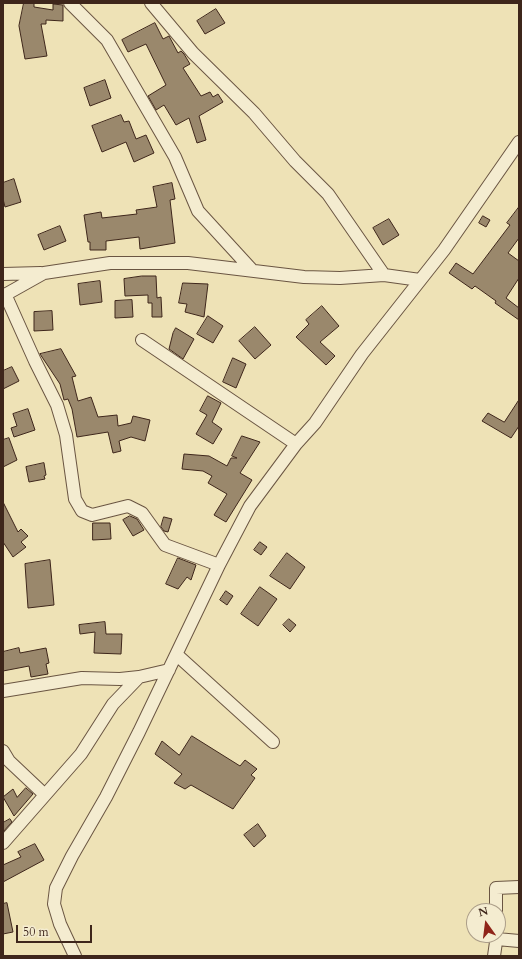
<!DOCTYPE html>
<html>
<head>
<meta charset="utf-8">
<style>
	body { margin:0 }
	#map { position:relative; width:522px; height:959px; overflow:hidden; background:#eee2b6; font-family:Cardo,serif }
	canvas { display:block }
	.frame { position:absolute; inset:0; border:4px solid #3e261b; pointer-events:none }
	.north { position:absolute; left:466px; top:903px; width:40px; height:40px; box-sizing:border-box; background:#f4ecd0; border:1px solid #ab9d88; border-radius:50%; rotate:346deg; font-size:11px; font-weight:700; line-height:16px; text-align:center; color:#3e261b }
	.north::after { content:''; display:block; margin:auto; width:14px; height:18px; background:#8f2418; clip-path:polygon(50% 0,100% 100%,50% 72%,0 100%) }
	.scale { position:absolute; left:16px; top:925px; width:76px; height:18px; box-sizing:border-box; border:2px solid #3e261b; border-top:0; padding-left:5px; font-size:12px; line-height:14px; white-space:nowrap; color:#3e261b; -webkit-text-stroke:3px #f4ecd0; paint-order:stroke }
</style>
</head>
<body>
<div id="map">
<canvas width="522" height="959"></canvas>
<div class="frame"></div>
<div class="north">N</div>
<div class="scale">50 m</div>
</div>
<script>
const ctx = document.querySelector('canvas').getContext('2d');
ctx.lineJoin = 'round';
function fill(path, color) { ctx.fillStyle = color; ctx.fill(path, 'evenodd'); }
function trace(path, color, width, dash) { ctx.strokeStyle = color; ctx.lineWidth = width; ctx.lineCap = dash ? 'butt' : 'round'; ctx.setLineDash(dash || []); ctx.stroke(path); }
const building = new Path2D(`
	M24,3h10v4l19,3v-6l10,1v16l-17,-1v4h-5l6,32 -22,3 -6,-33z
	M216,9l9,14 -20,11 -8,-13z
	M155,23l8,16 6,-3 9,17 3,-2 3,3 6,10 -7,4 18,28 9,-4 3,5 5,-3 5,8 -24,14 7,24 -9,3 -8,-25 -13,7 -12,-20 -8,5 -8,-14 18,-11 -20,-41 -18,8 -6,-12z
	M105,80l6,18 -21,8 -6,-18z
	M121,115l3,7 5,-1 7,18 10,-4 8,18 -20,9 -8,-20 -24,10 -10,-26z
	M14,179l7,23 -16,5 -2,-8v-16z
	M172,183l3,16 -5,1 5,43 -35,6 -1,-12 -33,4v9h-16v-8h-2l-4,-27 17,-3 1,6 35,-4 -1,-4 21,-3 -4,-20z
	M519,207v31l-11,15 11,8v17l-13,20 13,10v12l-24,-17 1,-2 -21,-15 -3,3 -23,-16 7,-10 17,11 37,-49 -3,-2z
	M483,216l7,4 -4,7 -7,-4z
	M389,219l10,16 -16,10 -10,-17z
	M60,226l6,15 -22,9 -6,-15z
	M142,276h14l1,22 4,-1 1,20h-10v-14h-4v-8l-23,1 -1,-17z
	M100,281l2,21 -22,3 -2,-21z
	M183,283l25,1 -4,33 -19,-5 2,-8 -8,-1z
	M132,300l1,17 -18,1v-17z
	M322,306l17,20 -19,16 15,14 -9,9 -30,-28 13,-13 -3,-4z
	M52,311l1,19 -19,1v-19z
	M208,316l15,10 -10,17 -16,-9z
	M255,327l16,18 -16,14 -16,-18z
	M176,328l18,11 -11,20 -14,-10 4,-16z
	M61,349l15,27 -4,1 6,24 13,-4 7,20 19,-2 1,11 13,-3 2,-7 17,4 -5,21 -14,-4 -12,4 2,10 -8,2 -5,-21 -31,5 -5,-28 -4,-10 -4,1 -4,-16 -20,-30z
	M233,358l13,6 -10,24 -13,-6z
	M12,367l7,14 -16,8v-18z
	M208,396l13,7 -9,19 10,7 -9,15 -17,-10 11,-19 -7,-4z
	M519,400v26l-8,12 -29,-17 6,-8 16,9z
	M28,409l7,21 -21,7 -3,-9 6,-2 -4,-12z
	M242,436l18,6 -20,31 12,7 -26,42 -12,-7 13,-21 -19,-11 4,-7 -9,-5 -21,-2 2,-15 25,2 18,10 4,-8h6l-5,-2z
	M9,438l8,22 -14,7v-27z
	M44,463l2,12 -2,1 1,3 -16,3 -3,-15z
	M3,502l15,30 3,-3 7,7 -7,6 5,5 -13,10 -10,-15z
	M130,516l7,3 7,11 -11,6 -10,-16z
	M164,517l8,2 -4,13 -4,-1 -3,-4z
	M93,523h17l1,16 -18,1z
	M260,542l7,5 -6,8 -7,-5z
	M287,553l18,14 -15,22 -20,-13z
	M178,558l18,7 -5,15 -4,-3 -9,12 -12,-5z
	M50,560l4,45 -26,3 -3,-44z
	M260,587l17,12 -19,27 -17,-12z
	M226,591l7,5 -6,9 -7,-5z
	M289,619l7,6 -6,7 -7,-7z
	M105,622l1,12h16l-1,20 -27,-1 1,-21 -15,2 -1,-9z
	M19,648l1,5 26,-5 3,15 -3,1 2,10 -17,3 -2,-11 -26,5v-19z
	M192,736l48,30 5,-6 12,9 -6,6 4,3 -22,31 -42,-24 -6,4 -11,-6 8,-9 -27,-20 7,-13 17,14z
	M26,788l7,6 -19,22 -11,-19 10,-8 4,8z
	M10,819l2,3 -9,10v-9z
	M258,824l8,12 -12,11 -10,-12z
	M35,844l9,16 -41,22v-17l18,-8 -3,-5z
	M7,903l6,29 -10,2v-30z`);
const minor = new Path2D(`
	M70,3l37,37 68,117 23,54 54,59
	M151,3l42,50 61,60 41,48 33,33 56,81
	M3,274l38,-1
	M5,294l30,67 22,44 9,30 9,64 7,12 10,4 36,-9 14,7 23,32 54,20
	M3,296l41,-23 66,-10h78l116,14 36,1 44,-3 36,5
	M142,340l154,104
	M177,655l96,87
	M3,691l79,-13 38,1 19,-2
	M3,751l6,10 36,34
	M3,843l78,-89 32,-50 26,-27 30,-7
	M496,911v-23l23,-1
	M497,939l22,2
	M75,956l-15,-32 -6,-20 2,-16 16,-32 34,-59 33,-65 80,-167 31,-59 46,-62 19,-21 47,-69 82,-104 75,-108
	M494,956l3,-21`);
fill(building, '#9a886c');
trace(building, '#3e261b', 1);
trace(minor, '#6a5542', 14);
trace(minor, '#f4ecd0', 12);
</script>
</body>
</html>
